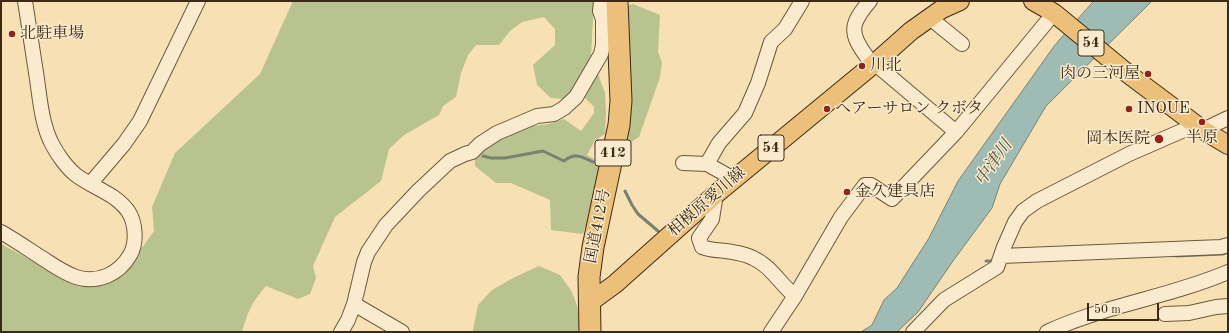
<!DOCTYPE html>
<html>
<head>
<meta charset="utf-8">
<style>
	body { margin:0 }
	#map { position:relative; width:1229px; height:333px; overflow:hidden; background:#f7e0b3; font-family:"Old Standard TT",serif }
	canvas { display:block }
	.frame { position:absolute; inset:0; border:2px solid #3e2a14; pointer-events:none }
	.scale { position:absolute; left:1087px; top:303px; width:72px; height:18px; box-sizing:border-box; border:2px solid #3e2a14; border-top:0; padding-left:5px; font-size:12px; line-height:14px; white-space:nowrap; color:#3e2a14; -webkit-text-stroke:3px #faebce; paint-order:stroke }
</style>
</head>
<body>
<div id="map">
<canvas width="1229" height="333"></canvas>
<div class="frame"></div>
<div class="scale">50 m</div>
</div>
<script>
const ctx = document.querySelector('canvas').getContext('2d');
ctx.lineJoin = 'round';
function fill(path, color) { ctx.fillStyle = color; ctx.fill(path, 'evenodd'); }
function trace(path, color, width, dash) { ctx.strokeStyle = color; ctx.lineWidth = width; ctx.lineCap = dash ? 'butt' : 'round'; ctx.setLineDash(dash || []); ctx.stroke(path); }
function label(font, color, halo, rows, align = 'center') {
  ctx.font = font + ' "Old Standard TT","Noto Serif JP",serif'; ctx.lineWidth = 3; ctx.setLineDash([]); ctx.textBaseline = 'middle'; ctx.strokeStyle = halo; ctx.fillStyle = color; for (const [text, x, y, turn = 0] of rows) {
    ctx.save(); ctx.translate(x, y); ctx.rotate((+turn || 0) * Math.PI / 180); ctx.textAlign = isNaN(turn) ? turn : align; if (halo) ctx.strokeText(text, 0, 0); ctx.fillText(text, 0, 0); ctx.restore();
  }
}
const green = new Path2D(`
	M293,1h301l-3,54 14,38 1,20 -1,21 -10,6 -8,15 14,8 2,9 -20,62 -32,-4 -1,-30 -39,-17h-15l-21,-17v-8l12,-14 38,-17 23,-3 16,-5 17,12 13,-18v-6l-18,-18 -10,10 -15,-1 -14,-13 -4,-20 22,-20v-16l-11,-12 -22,5 -12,9 -11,14h-23l-8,10 -7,18 -5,24 -13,9 -4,9 -35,20 -15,14 -8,32 -46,36 -22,49 3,12 -6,16 -12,5 -32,-13c-14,16 -18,25 -24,46h-241v-88l56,30 23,9 26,1 17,-10 31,-43 -2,-24 23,-54 85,-79z
	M633,4l27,11 -2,37 4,11 -2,14 -21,60 -12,8v-65l-2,-74z
	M539,266l21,9 12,17 9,25 -2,15h-105l-1,-2 5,-25 14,-15 21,-12z`);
const water = new Path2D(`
	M1094,1h58l-106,105 -46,78 -8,24 -39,53 -35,51 -21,20h-36l11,-7 12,-25 13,-12 32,-50 29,-57 97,-136z`);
const stream = new Path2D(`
	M483,156l8,2h14l38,-7 21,10c11,-9 18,-4 29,1
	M625,191l7,14 6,9 20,17
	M1176,256l47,-2 5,-2
	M986,261h9`);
const minor = new Path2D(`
	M870,1c-20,23 -21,32 -3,56l89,75 98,-119
	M930,18l32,26
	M1203,130l25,-12
	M683,163l24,1 27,15
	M707,164l12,-21 26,-30 13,-30 13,-41 14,-13 17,-28
	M90,184l34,-40 16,-23 58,-120
	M716,194l-4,25 -13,19 3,9c10,4 20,3 30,5 7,1 15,3 21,6 18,8 27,26 42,38l46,-79 24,-32h6l21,14 64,-67
	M1,232c14,8 27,17 41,26 11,7 22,15 34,19 22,7 43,-3 54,-22 7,-12 6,-32 -2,-44 -13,-18 -35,-23 -52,-36 -9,-7 -19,-21 -24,-31 -10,-19 -12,-44 -15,-65 -4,-26 -8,-52 -12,-78
	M1001,256l220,-9 7,-2
	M354,304l48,28
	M1165,314l24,-1 27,-6 12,-1
	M341,332l7,-12 6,-16 10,-42 4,-10 18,-27 32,-34 32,-30 15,-7 7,-2 8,-8 17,-11 40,-17 17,-2 10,-6 12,-11 25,-43 2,-9v-26l-3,-8 1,-10
	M771,332l24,-36
	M913,332l31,-32 53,-33 7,-20 11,-25 8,-11 14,-10 92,-47 55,-24 8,-8
	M1047,332c58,-27 123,-35 181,-60`);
const major = new Path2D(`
	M1033,1l21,12 73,60 76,57 25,15
	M589,303l26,-19 101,-90 159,-131 36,-32 31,-22 18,-8`);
const highway = new Path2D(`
	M590,332l-1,-55 4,-30 26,-122 2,-24 -4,-100`);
const markers = [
	[12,34,4,"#8f2418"],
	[862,66,4,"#8f2418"],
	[1148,74,4,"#8f2418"],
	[827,109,4,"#8f2418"],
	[1129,109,4,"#8f2418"],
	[1202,122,4,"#8f2418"],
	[1159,139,5,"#8f2418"],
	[847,192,4,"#8f2418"]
];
const shields = [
	[1091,43,26],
	[771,148,26],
	[613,153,36]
];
const shieldNames = [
	["54",1091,43],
	["54",771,148],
	["412",613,153]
];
const poiNames = [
	["北駐車場",20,34],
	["川北",870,66],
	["肉の三河屋",1140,74,"right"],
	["ヘアーサロン クボタ",835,109],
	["INOUE",1137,109],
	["半原",1202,138,"center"],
	["岡本医院",1150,139,"right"],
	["金久建具店",855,192]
];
const streetNames = [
	["相模原愛川線",707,202,-41],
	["国道412号",598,226,-79]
];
const waterNames = [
	["中津川",994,163,-55]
];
fill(green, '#b9c38f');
fill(water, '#9ebcb3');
trace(water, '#788273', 1);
trace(stream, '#788273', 3);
trace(minor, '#6c583c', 16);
trace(major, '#3e2a14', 20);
trace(highway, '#3e2a14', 23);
trace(minor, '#faebce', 14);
trace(major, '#ecc07a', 18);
trace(highway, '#ecc07a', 21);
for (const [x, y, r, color] of markers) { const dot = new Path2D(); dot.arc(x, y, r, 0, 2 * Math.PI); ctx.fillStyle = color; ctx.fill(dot); trace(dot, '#faebce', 1.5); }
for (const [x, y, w] of shields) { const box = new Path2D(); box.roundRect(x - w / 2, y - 13, w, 26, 3); ctx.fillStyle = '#faebce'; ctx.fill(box); trace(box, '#3e2a14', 1); }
label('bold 15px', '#3e2a14', null, shieldNames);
label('16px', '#3e2a14', '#faebce', poiNames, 'left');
label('16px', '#3e2a14', '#faebce', streetNames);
label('italic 17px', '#564e3c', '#faebce', waterNames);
</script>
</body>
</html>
